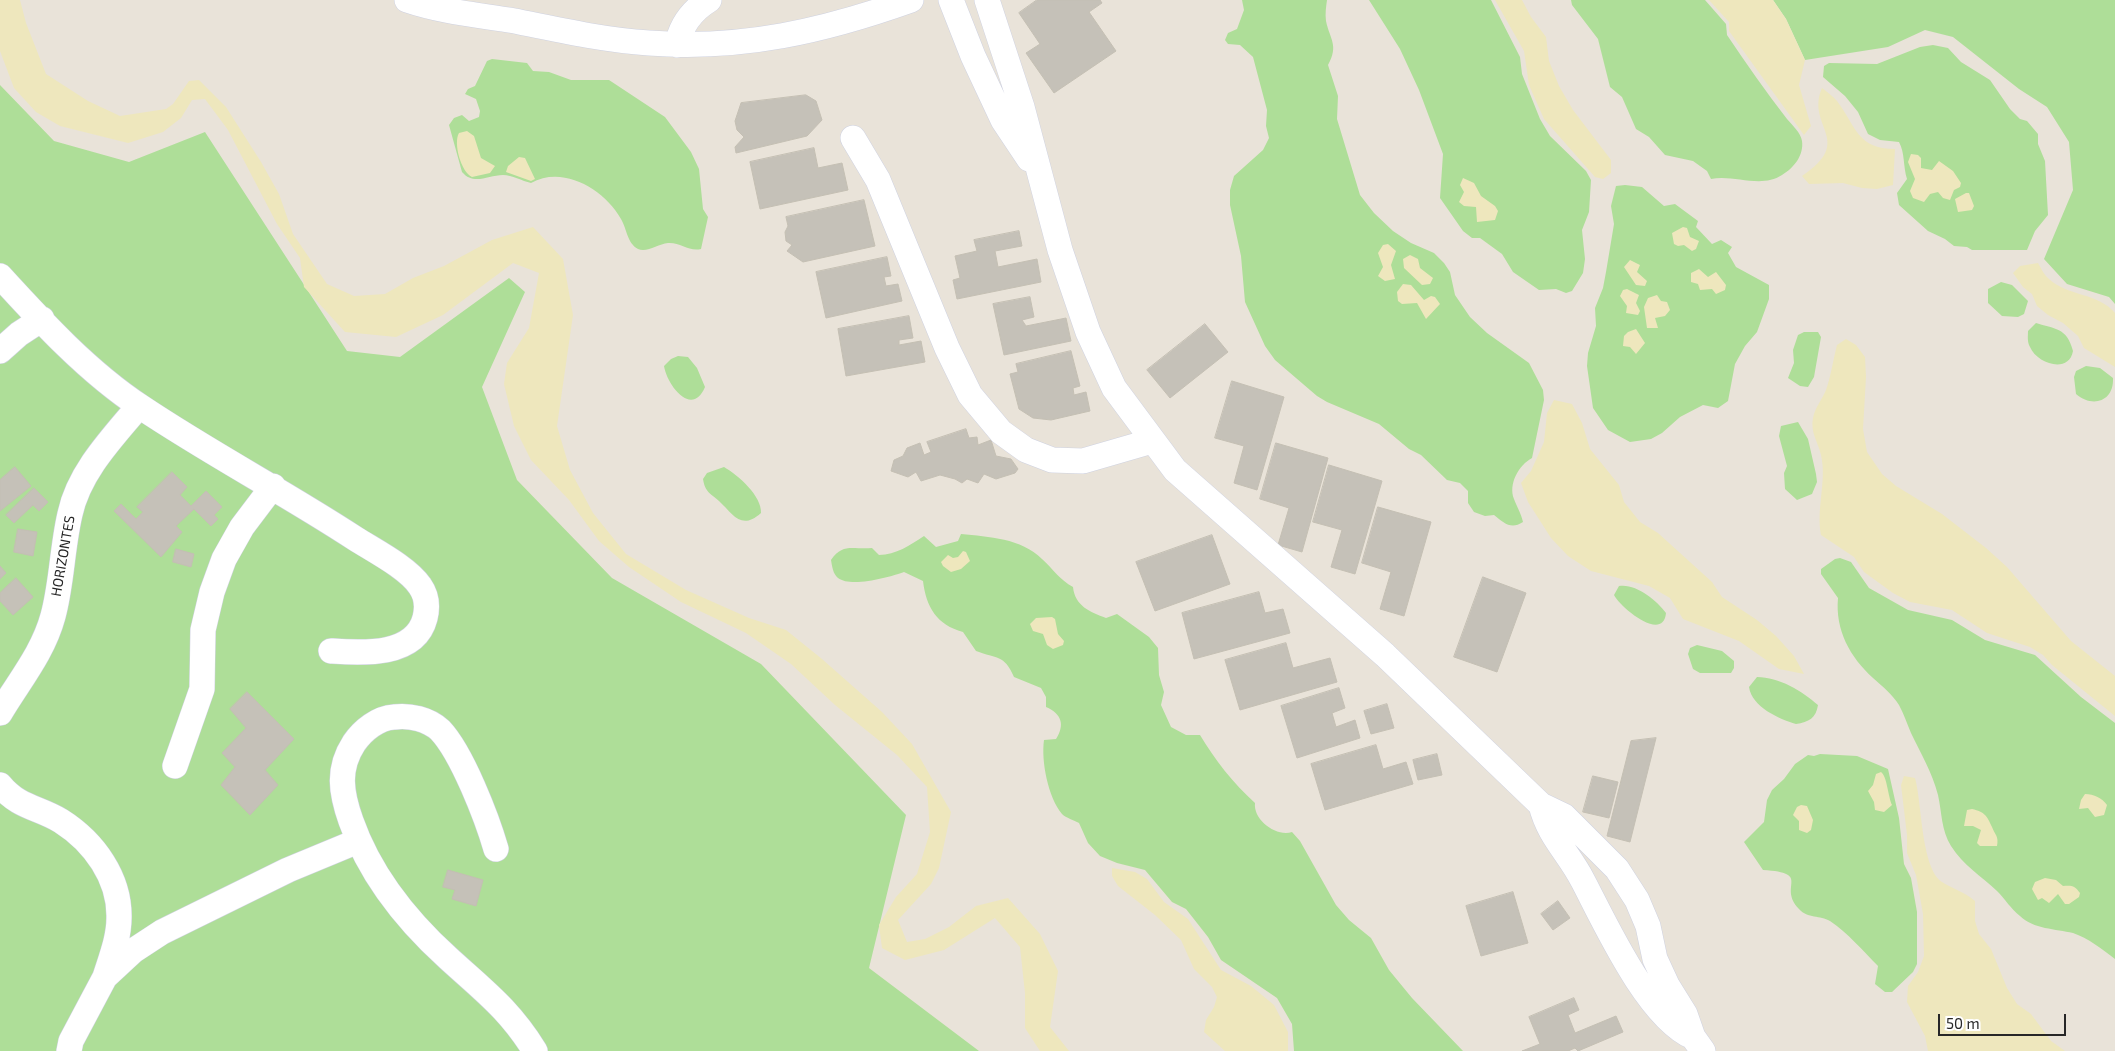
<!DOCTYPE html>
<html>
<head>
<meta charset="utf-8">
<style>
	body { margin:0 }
	#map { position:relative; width:2115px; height:1051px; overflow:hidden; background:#e9e3d9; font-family:"Exo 2",sans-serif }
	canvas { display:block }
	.scale { position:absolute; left:1938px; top:1014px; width:128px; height:22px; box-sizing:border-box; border:2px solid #272727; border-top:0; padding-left:6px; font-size:15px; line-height:18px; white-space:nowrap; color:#272727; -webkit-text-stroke:4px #fff; paint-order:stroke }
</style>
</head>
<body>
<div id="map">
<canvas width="2115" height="1051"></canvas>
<div class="scale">50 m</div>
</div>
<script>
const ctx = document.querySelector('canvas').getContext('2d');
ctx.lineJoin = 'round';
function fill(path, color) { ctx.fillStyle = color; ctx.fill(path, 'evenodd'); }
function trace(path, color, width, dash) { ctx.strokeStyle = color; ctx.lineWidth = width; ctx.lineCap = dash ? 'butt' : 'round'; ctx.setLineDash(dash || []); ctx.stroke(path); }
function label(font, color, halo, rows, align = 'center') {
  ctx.font = font + ' "Exo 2",sans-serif'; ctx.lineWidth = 4; ctx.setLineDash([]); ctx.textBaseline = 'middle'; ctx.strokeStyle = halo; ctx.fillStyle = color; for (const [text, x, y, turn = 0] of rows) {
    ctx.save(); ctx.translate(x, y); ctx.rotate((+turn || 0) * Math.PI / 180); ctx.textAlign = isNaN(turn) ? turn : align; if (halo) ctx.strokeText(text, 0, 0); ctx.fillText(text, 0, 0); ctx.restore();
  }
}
const green = new Path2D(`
	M1242,0h85c-1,7 -2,14 -1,21 4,19 13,24 2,44l10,31 -1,23 23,76 14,18 19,18 18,12 23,10 10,10 6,9 5,23 15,22 17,16 42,30 14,27 1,10 -12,58c-13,7 -24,26 -18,41 3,8 7,14 9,23 -12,8 -19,1 -29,-7l-9,1 -11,-4 -6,-9v-12l-8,-8 -13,-3 -26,-25 -12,-6 -30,-25 -52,-22 -10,-6 -42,-36 -10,-14 -20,-44 -4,-46 -11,-51v-15l4,-14 29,-26 6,-12 -3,-12 1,-16 -14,-53 -13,-12 -12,-1 -3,-4 3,-7 9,-4 7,-19z
	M1369,0h122l29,57 2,17 18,45 10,17 36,35 5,9 -2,32 -7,18 3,29 -2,14 -11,18 -6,2 -10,-4 -17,1 -26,-18 -11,-18 -22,-16h-8l-9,-7 -23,-33 3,-44 -24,-64 -19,-41z
	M1571,0h134l21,24 1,11c19,28 39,57 60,84 5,6 14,14 15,22 2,14 -8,27 -20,34 -21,14 -49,-1 -71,4l-4,-8 -14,-10 -28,-6 -16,-18 -13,-8 -14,-32 -12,-10 -12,-48 -26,-34z
	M1773,0h342v304l-6,-7 -42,-13 -23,-25 29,-69 -4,-48 -22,-35 -28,-18 -66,-52 -28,-7 -37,17 -83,13 -19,-41z
	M1933,45l15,3 13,14 29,18 20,29 10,10 7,2 11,13v10l7,17 3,54 -13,16 -8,19h-55l-5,-3 -13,-1 -9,-7 -17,-8 -29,-26 -2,-12 10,-14c-4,-13 -2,-26 -8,-37l-19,-2 -12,-6 -10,-22 -13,-16 -22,-19 1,-11 5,-3 48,1 43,-17z
	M492,59l35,4 6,8 16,1 22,8h38l56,37 26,35 8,17 4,40 5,8 -7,32c-12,3 -21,-7 -33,-6 -10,1 -21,10 -30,6 -11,-6 -11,-20 -17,-30 -17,-30 -58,-54 -90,-36 -9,-2 -19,-8 -28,-8 -15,0 -29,11 -41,-3l-13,-47 5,-7 8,-3 7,6 10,-4 1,-6 -4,-12 -11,-5 3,-5 7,-3 12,-25z
	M0,85l54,56 75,21 76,-30 142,219 53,6 109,-79 16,14 -43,95 35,93 95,98 149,86 145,151 -37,153 110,83h-979z
	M1625,185l17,2 22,19 11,-2 23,17 -2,6 16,17 9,-4 11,7 -4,6 8,14 33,18v14l-12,33 -12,14 -10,18 -7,37 -10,7 -15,-3 -23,12 -18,16 -11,6 -21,3 -22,-12 -15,-22 -6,-42 1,-13 8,-27 -1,-18 8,-20 3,-16 8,-48 -3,-18 5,-20z
	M2001,282l11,3 16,16 -4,13 -6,3 -16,-1 -14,-13v-14z
	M2036,323c18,6 31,4 37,28 -4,23 -36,13 -43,-4 -3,-5 -2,-11 -2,-16z
	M1804,332h14l3,5 -7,40 -6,10 -8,-1 -12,-8 6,-15 -1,-13 5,-15z
	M678,356l10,1 9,11 8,19c-13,31 -38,-2 -41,-21l7,-7z
	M2086,366l14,2 13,10c1,24 -21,30 -37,16l-2,-17 2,-6z
	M1798,422l10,17 8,35 1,8 -5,12 -15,6 -12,-11 -1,-16 3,-7 -8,-30 2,-10z
	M724,467c14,8 38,29 37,46 -20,18 -28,1 -42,-12 -9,-8 -14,-9 -16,-22l4,-6z
	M961,534c28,3 60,4 81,25 11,10 18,21 31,28 2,19 17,25 33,31l11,-4 32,23 9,11 1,27 5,17 -3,13 10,22 15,8h14c15,25 33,48 55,68 -2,17 21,34 37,29l8,9 36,64 13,15 22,18 18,32 23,28 51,53h-169l-2,-27 -15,-26 -56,-38 -13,-23 -22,-28 -14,-7 -27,-32 -28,-7 -17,-7 -12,-13 -9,-20c-5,-3 -13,-5 -17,-9 -14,-17 -21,-53 -18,-74l12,-1c9,-14 6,-25 -10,-32v-10l-5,-9 -27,-11c-10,-23 -17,-18 -38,-26l-13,-19c-26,-7 -37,-25 -40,-51l-19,-9c-14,5 -53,16 -66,6 -5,-4 -6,-12 -7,-18 12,-18 23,-10 41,-12l7,7c17,0 31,-10 45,-19l12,11 22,-6z
	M1840,558l11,4 18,26 39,22 44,10 33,20 50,15 46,42 34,26v236c-13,-10 -27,-21 -42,-26 -17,-4 -40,-4 -53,-17 -9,-7 -15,-17 -23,-25 -16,-15 -34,-26 -46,-45 -10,-16 -9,-33 -13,-51 -6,-23 -17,-41 -27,-62 -4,-9 -7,-19 -12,-28 -7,-11 -16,-18 -26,-27 -23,-21 -38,-48 -35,-80l-17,-24v-5l14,-10z
	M1619,586c16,-3 38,14 47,27 -3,30 -46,-6 -52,-18z
	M1697,645l25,6 12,10v7l-3,5h-31l-7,-4 -5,-15 2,-6z
	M1757,677c22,0 45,14 61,28 -2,13 -9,17 -22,19 -17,-5 -44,-17 -47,-37z
	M1820,754l37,2 31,13 11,49 5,46 7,14 6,34v52l-4,8 -21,20h-7l-10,-8 3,-18c-15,-15 -30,-33 -48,-45 -10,-6 -22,-2 -31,-12 -22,-23 14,-36 -36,-39l-19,-28 20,-20 3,-22 5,-10 12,-11 11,-15 13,-9 6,1z`);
const sand = new Path2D(`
	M0,0h20l6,23 20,51 42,27 32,15 46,-7 7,-5 16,-23 10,-1 27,27 35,55 18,32 14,40 34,50 27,12 31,-2 28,-16 31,-12 48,-26 41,-13 30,32 10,56 -16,111 13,44 23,43 33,41 60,36 63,28 37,12 36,29 60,53 30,32 39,68 -12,56 -8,16 -33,36 9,22 18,-3 24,-12 27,-21 32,-8 32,36 18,37 -8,56 19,24h-29l-15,-23v-35l-5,-46 -25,-29 -51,32 -39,10 -23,-12 -3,-23 17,-28 21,-23 13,-42 -3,-45 -30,-32 -62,-50 -44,-41 -45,-31 -65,-31 -52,-35 -30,-26 -30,-41 -38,-40 -17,-34 -10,-42 3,-21 22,-35 10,-55 -26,-10 -70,52 -47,22 -51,-5 -41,-45 -4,-29 -23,-34 -49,-94 -23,-31 -13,1 -11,18 -18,14 -35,11 -68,-17 -24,-14 -22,-24 -14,-37z
	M1495,0h27l9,17 15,20 3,24 10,25 14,24 38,50v13l-8,6 -8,-2 -51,-58 -15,-34 -5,-34z
	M1709,0h64l13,19 19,41 -6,25 12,41 -7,9 -75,-104v-9z
	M1822,88c5,4 11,8 15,13 19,25 20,48 58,48l-2,36 -16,4 -15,-1 -19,-5 -34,1 -7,-8c54,-36 3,-49 20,-88z
	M467,131l7,5 7,22 14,8 -5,7 -18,4c-11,-5 -19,-34 -13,-44z
	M1911,154l7,1 3,3v10l11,2 7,-9 14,10 8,12 -1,4 -6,3 -4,10 -7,-2 -5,-6 -8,2 -6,8 -11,-4 -3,-7 5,-12 -7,-17z
	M519,157l6,1 10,21 -4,2 -25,-9 2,-6z
	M1463,178l11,5 7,13 14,10 3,5 -3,9 -18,2 -1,-15 -12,-1 -5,-4 5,-10 -4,-7z
	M1966,193h3l5,13 -2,4 -14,2 -3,-13z
	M1683,227l4,1 3,9 9,4 -3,8 -4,2 -8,-6 -6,1 -4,-2 -2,-11z
	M1388,244l8,7 -5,14 4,14 -10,2 -7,-5 5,-9 -5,-14 5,-8z
	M1410,255l8,4 2,9 13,10 -3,6 -8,1 -18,-17 -1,-9z
	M1630,260l10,5 -3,7 10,9 -2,5 -9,-1 -12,-18z
	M2038,263c3,5 6,12 11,16 18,17 50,14 66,34v54l-31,-19 -6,-12 -15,-13 -15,-8 -11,-9 -5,-12 -9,-7 -10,-14 7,-7z
	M1699,269l9,8 8,-5 10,13 -1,5 -9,4 -4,-5 -12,1 -2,-6 -7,-2v-9z
	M1403,284l8,1 13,15 7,-4 4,1 5,7 -14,15 -9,-16 -15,1 -4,-3 -1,-9z
	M1627,289l12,6 -3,8 4,8 -2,4 -12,-2 1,-7 -7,-10 3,-6z
	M1657,295l4,6 6,1 3,8 -5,6 -10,2 3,10h-11l-3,-21 4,-9z
	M1636,329l9,14 -9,11 -6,-7 -7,-1 1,-10 4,-4z
	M1846,339l10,6 9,12 1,20 -3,52 4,23 15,22 14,12 46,28 44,34 21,19 64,74 44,35v40l-63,-51 -9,-10 -13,-8 -43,-14 -35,-23 -42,-8 -17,-9 -29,-21 -10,-15 -33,-22c-5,-27 6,-54 0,-80 -3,-13 -11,-23 -8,-37 2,-11 9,-18 13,-28 5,-14 7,-30 11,-45z
	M1554,400l18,4 10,19 8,26 29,36 5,17 16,20 18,11 54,49 10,15 35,23 19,16 18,20 10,18 -25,-5 -40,-28 -56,-22 -13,-21 -21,-12 -58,-15 -23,-15 -17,-18 -23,-36 -7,-19 10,-12 13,-29 3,-29z
	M963,551l3,1 4,9 -9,8 -10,3 -8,-6 -2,-4 7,-7 5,3 5,-1z
	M1052,617l3,2 3,15 6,7 -1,4 -10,4 -6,-4 -4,-11 -10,-3 -3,-7 6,-6z
	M1881,772c6,4 7,24 11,33l-8,7 -9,-2 -1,-8 -6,-11 5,-6 3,-11z
	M1904,776l11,2c7,24 6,90 27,104 11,7 21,9 33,19v20l4,13 12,15 16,39 10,16 14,10 20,27 14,10h-137l-3,-15 -18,-34 1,-16 10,-14 6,-16 -1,-42 -7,-39 -9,-22v-18l-6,-50z
	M2085,794c9,0 17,4 22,11l-3,10 -9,2 -7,-9 -9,1 2,-9z
	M1801,805l6,1 6,14 -2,10 -4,3 -8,-3v-9l-6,-6 4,-8z
	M1972,809c13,3 15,7 20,18 3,8 7,9 5,19h-17l-3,-3 4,-13 -8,-4h-9l3,-16z
	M1112,868l23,4 12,7 17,23 24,17 33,51 30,16 23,19 14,27v19h-63l-21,-19 2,-12 8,-13 3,-10 -5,-10 -18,-18 -13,-29 -26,-25 -37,-29 -6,-10z
	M2045,878l11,2 7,6c9,-1 12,0 17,7l-1,4 -10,7h-4l-7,-10 -9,9 -7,-5 -4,2 -6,-11 3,-7z`);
const building = new Path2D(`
	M1037,0h63l2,3 -13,9 27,39 -62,42 -28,-40 14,-9 -21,-31z
	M806,95l10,6 6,19 -15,16 -71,17 -1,-6 9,-10 -7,-7 -2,-9 6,-18z
	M814,148l4,20 24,-5 6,27 -88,19 -10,-47z
	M864,200l11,46 -72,16 -16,-11 5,-6 -6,-4 -1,-9 3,-6 -2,-9z
	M1019,231l3,15 -27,5 3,16 39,-8 4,23 -84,17 -4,-19 7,-2 -5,-22 22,-5 -3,-11z
	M887,257l4,19 -7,1 2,9 12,-2 4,17 -76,17 -10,-46z
	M1030,297l4,20 -12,3 4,6 40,-8 5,23 -67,14 -11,-51z
	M909,316l4,22 -14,2v5l22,-4 4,21 -79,14 -8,-47z
	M1205,324l23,28 -58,46 -23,-28z
	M1071,351l9,35 -7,2 1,7 12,-3 4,19 -39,9 -18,-2 -14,-9 -9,-35 8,-2 -2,-8z
	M1232,381l52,16 -27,93 -23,-7 10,-37 -29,-8z
	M966,429l3,9 8,-1 1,8 13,-5 5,16 15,3 7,10 -3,4 -19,6 -12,-5 -6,9 -11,-4 -5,4 -7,-4 -15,-4 -19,6 -5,-9 -8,5 -17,-6 3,-11 9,-4 4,-8 13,-5 4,12 7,-3 -4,-10z
	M1276,443l52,15 -26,94 -24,-7 11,-37 -29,-9z
	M1329,465l53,16 -27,93 -24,-7 11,-37 -29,-8z
	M15,467l16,19 -31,25v-31z
	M172,472l15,15 -7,8 11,11 15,-15 16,16 -8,8 4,4 -7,7 -17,-17 -18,17 6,6 -21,25 -47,-46 7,-7 15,15 7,-7 -6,-5z
	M34,488l14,14 -9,9 -6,-6 -19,18 -8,-8z
	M1378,507l53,15 -27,94 -24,-7 11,-37 -29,-9z
	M18,529l19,3 -4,24 -19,-4z
	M1212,535l18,49 -75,27 -19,-49z
	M176,549l18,5 -3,13 -18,-5z
	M0,566l6,7 -6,6z
	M1483,577l43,16 -29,79 -43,-15z
	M16,578l17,19 -20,18 -13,-14v-8z
	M1259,592l6,21 18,-4 7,24 -96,26 -12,-46z
	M1286,643l7,25 37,-10 7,24 -97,28 -15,-50z
	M1339,688l6,20 -13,5 4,14 19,-7 5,18 -63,20 -16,-52z
	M247,692l47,47 -29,31 13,15 -28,30 -29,-30 14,-18 -13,-14 24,-25 -16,-19z
	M1387,704l7,24 -23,6 -7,-23z
	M1656,738l-26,104 -23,-6 24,-95z
	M1376,745l7,24 23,-7 7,22 -88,26 -14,-46z
	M1437,754l5,21 -24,5 -5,-20z
	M1593,776l25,6 -9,36 -26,-6z
	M448,870l35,10 -7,26 -24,-7 3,-9 -12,-3z
	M1513,892l15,51 -47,13 -15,-50z
	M1558,901l12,17 -17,12 -12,-16z
	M1574,998l5,12 -11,5 7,18 41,-17 7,16 -45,19 -3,-3 -7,3h-46l18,-7 -11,-27z`);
const minor = new Path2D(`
	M407,0c35,12 72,15 108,21 44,9 89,19 134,22 93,7 175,-12 262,-43
	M951,0l22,56 30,64 26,39
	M987,0l35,107 38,143 28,82 26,56 61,82 210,185 156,150 23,11 53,53 20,31 11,26 7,33 12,26 18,29 8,23 10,14
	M677,45c4,-20 14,-34 32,-45
	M853,138l25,42 69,168 23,47 31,37 25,18 26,10 31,1 69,-20
	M0,276c42,46 88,96 141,131 70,47 145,86 215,132 19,12 52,29 64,47 7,10 8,20 5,32 -10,39 -63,35 -94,33
	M0,351l19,-17 23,-15
	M0,713c19,-32 43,-60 53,-97 9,-33 9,-68 17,-102 9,-42 42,-76 69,-108
	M175,766l27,-77 1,-59 9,-38 12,-33 18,-32 31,-41
	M0,785c19,23 38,22 61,36 33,21 59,57 58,97 0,20 -8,40 -14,59
	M1541,805c8,32 28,48 42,76 22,42 65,137 110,156
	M496,849c-9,-31 -34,-96 -56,-119 -12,-11 -30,-15 -46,-13 -16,1 -31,13 -40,26 -17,26 -13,50 -3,78 19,54 55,99 97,137 36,33 61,51 87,93
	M69,1051l2,-10 34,-64 28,-26 29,-19 126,-62 70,-29`);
const streetNames = [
	["HORIZONTES",63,556,-80]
];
fill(green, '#aede98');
fill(sand, '#eee7bd');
fill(building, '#c5c1b8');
trace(building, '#c4bfb3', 1);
trace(minor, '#cfd2e0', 26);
trace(minor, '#fff', 25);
label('14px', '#272727', '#fff', streetNames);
</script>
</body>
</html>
